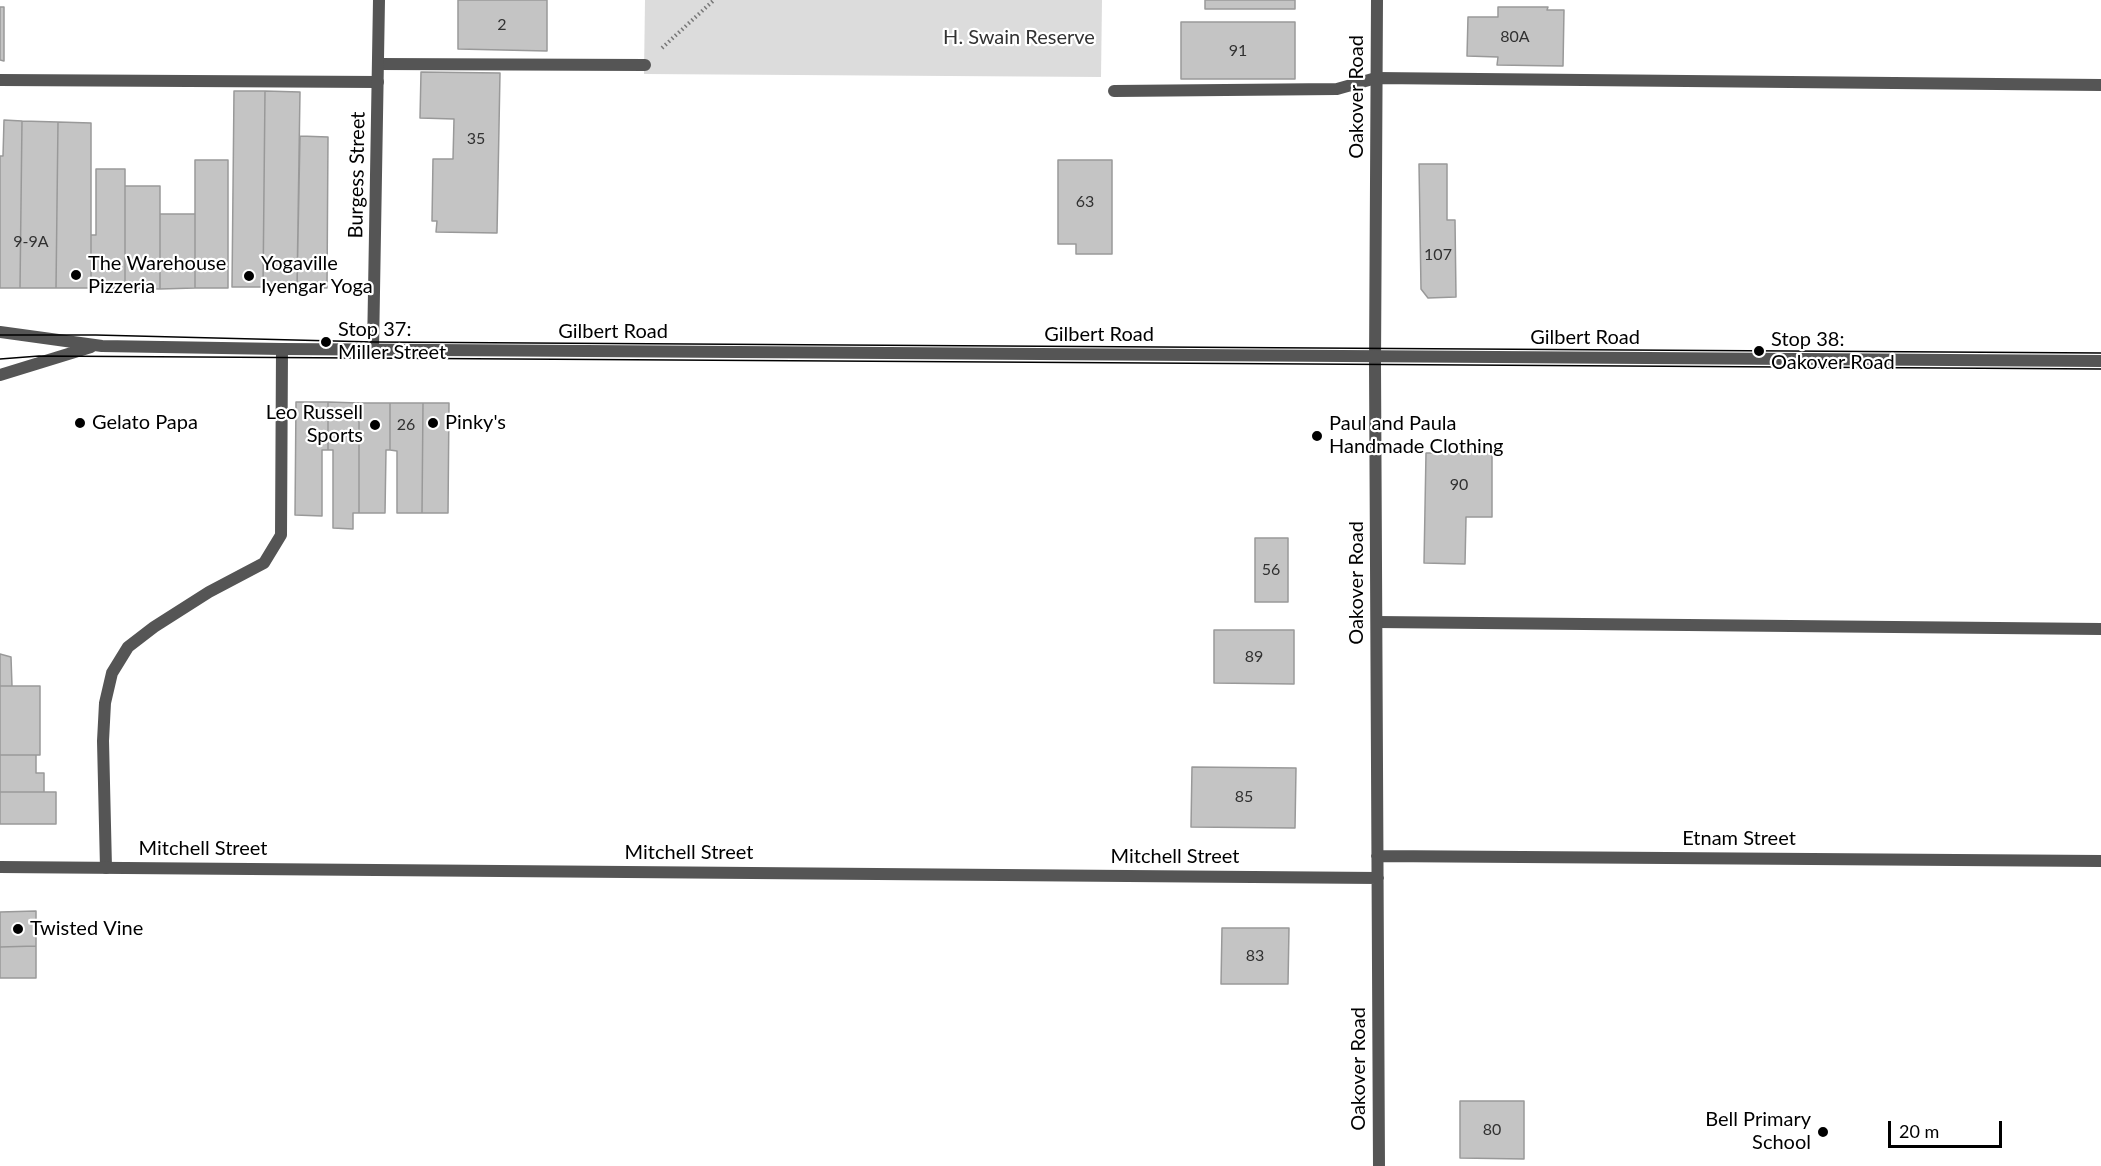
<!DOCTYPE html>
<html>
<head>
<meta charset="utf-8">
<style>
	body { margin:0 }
	#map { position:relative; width:2101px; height:1166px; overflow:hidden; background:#fff; font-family:Lato,sans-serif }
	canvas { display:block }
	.scale { position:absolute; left:1888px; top:1121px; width:114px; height:27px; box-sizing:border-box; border:3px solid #000; border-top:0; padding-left:8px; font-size:18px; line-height:21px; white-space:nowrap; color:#000; -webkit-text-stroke:4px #fff; paint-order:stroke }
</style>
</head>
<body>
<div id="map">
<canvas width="2101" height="1166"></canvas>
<div class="scale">20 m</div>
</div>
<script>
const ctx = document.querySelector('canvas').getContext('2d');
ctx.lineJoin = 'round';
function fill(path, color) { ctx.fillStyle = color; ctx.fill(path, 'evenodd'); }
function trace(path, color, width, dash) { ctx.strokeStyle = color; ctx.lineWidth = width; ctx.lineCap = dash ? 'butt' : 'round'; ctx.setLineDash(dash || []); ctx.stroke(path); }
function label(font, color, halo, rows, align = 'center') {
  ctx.font = font + ' Lato,sans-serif'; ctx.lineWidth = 4.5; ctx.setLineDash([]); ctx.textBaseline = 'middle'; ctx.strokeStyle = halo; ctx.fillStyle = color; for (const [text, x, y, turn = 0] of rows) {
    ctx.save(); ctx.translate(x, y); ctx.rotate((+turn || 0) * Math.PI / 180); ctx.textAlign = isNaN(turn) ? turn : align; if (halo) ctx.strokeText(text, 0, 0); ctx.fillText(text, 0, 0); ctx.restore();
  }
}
const green = new Path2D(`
	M645,0h457l-1,77 -457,-3z`);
const building = new Path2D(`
	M458,0h89v51l-89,-2z
	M1205,0h90v9h-90z
	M0,7h4v54l-4,-1z
	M1498,7h50l-1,3h17l-1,56 -66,-1 1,-8 -31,-1 1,-39h30z
	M1181,22h114v57h-114z
	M421,72l79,1 -3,160 -61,-1 1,-11h-5l1,-62h20l1,-40 -34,-1z
	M234,91h31l-2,196h-31z
	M265,91l35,1 -3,196 -34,1z
	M4,120l18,1 -2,167h-20v-132h3z
	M22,121l36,1 -2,166h-36z
	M58,122l33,1v165h-35z
	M300,136l28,1 -1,151h-30z
	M195,160h33v128h-33z
	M1058,160h54v94h-36v-10h-18z
	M1419,164h28v56h8l1,77 -28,1 -7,-9z
	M96,169h29v119h-34v-53h5z
	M125,186h35v103l-35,-1z
	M160,214h35v74l-35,1z
	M296,402h32v48h-6v66l-27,-1z
	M328,402l31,1v110h-6v16l-20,-1v-78h-5z
	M359,403h31v47h-4l-1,63h-26z
	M390,403h33l-1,110h-25v-62l-7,-1z
	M423,403h26l-1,110h-26z
	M1460,447h32v70h-26l-1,47 -41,-1 2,-110h34z
	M1255,538h33v64h-33z
	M1214,630h80v54l-80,-1z
	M0,654l11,3 1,29h-12z
	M0,686h40v69h-40z
	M0,755h36v18h8v19h-44z
	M1192,767l104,1 -1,60 -104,-1z
	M0,792h56v32h-56z
	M36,911v35l-36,1v-35z
	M1222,928h67l-1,56h-67z
	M36,946v32h-36v-31z
	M1460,1101h64v58l-64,-1z`);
const path = new Path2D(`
	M662,48l52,-48`);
const service = new Path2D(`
	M378,64l267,1
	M0,80l378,2
	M1114,91l223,-2 39,-11 725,7
	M1377,622l724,7
	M106,868l-3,-127 2,-38 7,-30 16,-26 26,-20 55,-35 55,-29 17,-28 1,-186`);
const minor = new Path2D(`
	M1377,0l-2,364 4,802
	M373,350l6,-350
	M1377,856l724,5
	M0,867l1378,11`);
const tertiary = new Path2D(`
	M0,332l102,14 180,3 1819,12
	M0,375l91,-28`);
const tram = new Path2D(`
	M0,335h96l278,7 1727,11
	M0,359l39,-3 2062,13`);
const markers = [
	[76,275,6,"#000"],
	[249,276,6,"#000"],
	[326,342,6,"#000"],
	[1759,351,6,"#000"],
	[80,423,6,"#000"],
	[433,423,6,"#000"],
	[375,425,6,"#000"],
	[1317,436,6,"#000"],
	[18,929,6,"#000"],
	[1823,1132,6,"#000"]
];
const numberNames = [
	["2",502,25],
	["80A",1515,37],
	["91",1238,51],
	["35",476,139],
	["63",1085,202],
	["9-9A",31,242],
	["107",1438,255],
	["26",406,425],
	["90",1459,485],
	["56",1271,570],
	["89",1254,657],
	["85",1244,797],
	["83",1255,956],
	["80",1492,1130]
];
const parkNames = [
	["H. Swain Reserve",1019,38]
];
const streetNames = [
	["Oakover Road",1357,97,-90],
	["Burgess Street",357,175,-89],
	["Gilbert Road",613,332],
	["Gilbert Road",1099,335],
	["Gilbert Road",1585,338],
	["Oakover Road",1357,583,-90],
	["Etnam Street",1739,839],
	["Mitchell Street",203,849],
	["Mitchell Street",689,853],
	["Mitchell Street",1175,857],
	["Oakover Road",1359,1069,-90]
];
const poiNames = [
	["The Warehouse",88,264],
	["Pizzeria",88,287],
	["Yogaville",261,264],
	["Iyengar Yoga",261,287],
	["Stop 37:",338,330],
	["Miller Street",338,353],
	["Stop 38:",1771,340],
	["Oakover Road",1771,363],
	["Leo Russell",363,413,"right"],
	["Sports",363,436,"right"],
	["Gelato Papa",92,423],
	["Pinky's",445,423],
	["Paul and Paula",1329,424],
	["Handmade Clothing",1329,447],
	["Twisted Vine",30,929],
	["Bell Primary",1811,1120,"right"],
	["School",1811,1143,"right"]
];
fill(green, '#dcdcdc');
fill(building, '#c4c4c4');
trace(building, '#999', 1.5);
trace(path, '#777', 4, [1.5, 3]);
trace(service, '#555', 12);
trace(minor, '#555', 12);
trace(tertiary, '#555', 12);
trace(tram, '#000', 1.5);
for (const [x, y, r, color] of markers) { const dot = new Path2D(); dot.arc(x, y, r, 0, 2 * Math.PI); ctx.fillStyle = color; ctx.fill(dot); trace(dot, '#fff', 2); }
label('16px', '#313131', null, numberNames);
label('20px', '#333', '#fff', parkNames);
label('20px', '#000', '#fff', streetNames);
label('20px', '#000', '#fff', poiNames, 'left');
</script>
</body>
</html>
